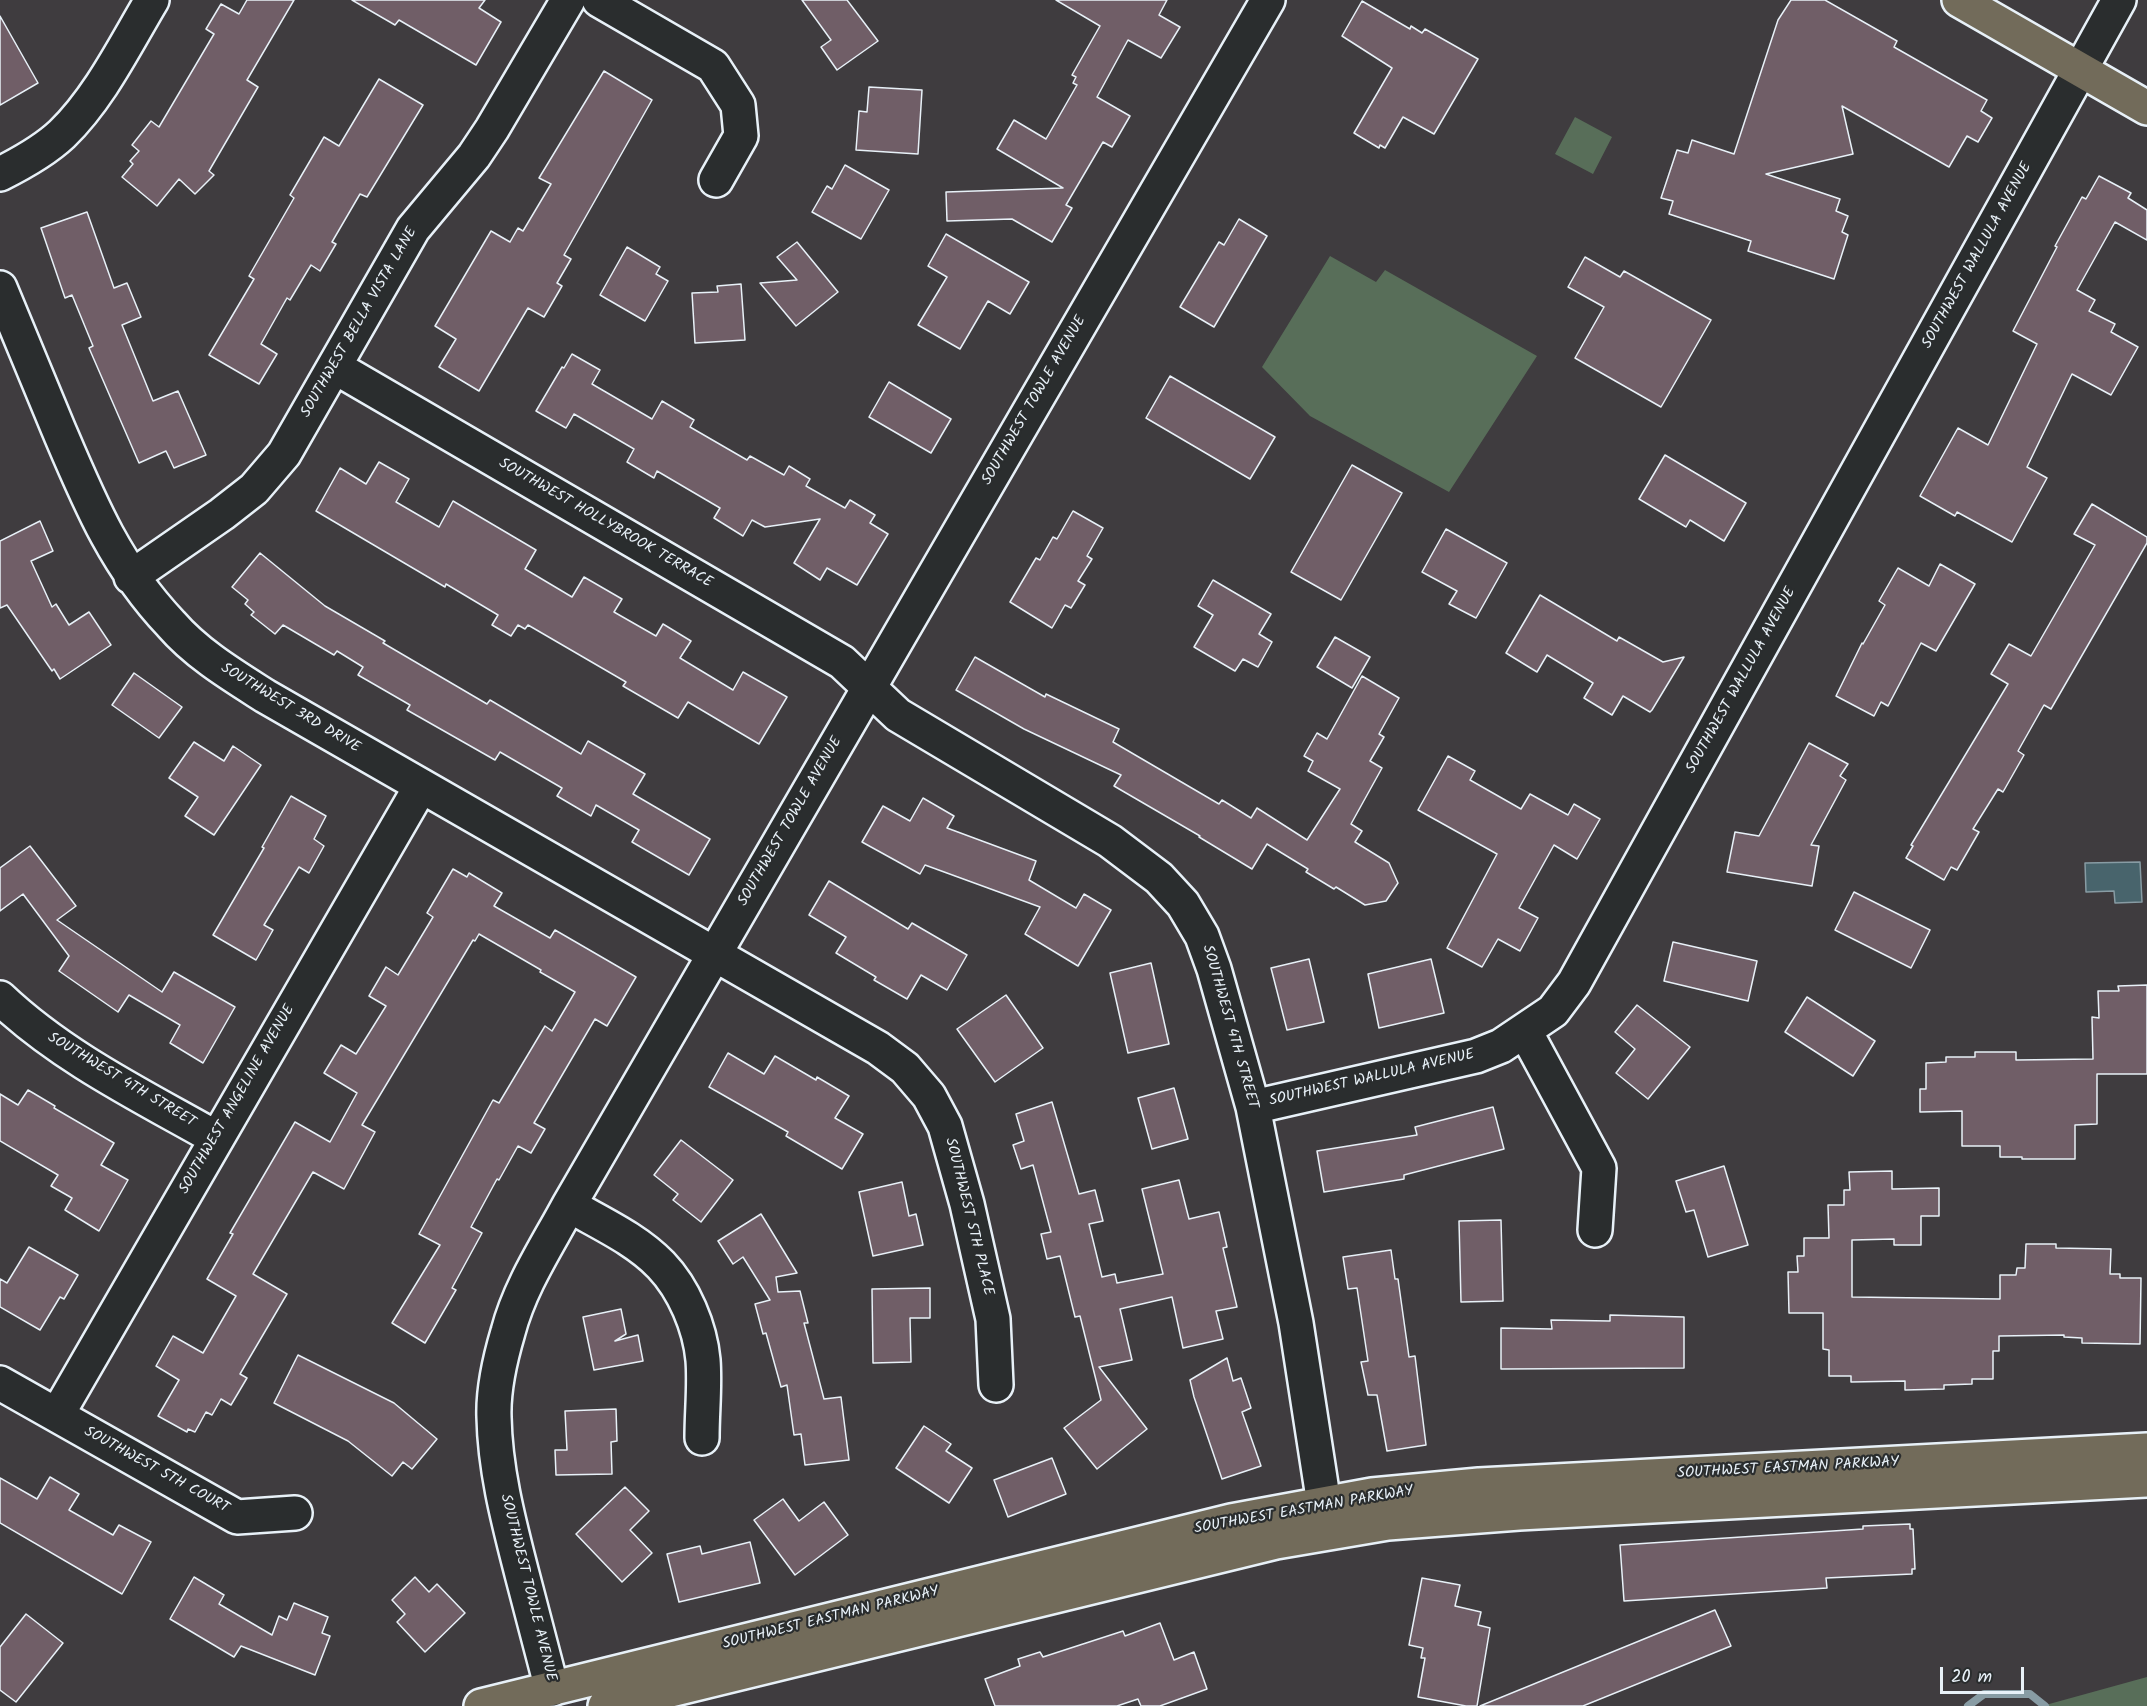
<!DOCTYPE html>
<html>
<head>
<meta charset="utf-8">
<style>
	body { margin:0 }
	#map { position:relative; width:2147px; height:1706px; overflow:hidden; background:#3f3c3f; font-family:Kalam,sans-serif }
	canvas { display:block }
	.scale { position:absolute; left:1940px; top:1667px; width:84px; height:27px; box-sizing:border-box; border:3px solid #e8f1f8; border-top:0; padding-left:8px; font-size:18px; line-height:21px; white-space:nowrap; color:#e8f1f8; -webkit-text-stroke:4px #2a2d2e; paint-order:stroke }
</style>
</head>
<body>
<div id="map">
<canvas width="2147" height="1706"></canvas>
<div class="scale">20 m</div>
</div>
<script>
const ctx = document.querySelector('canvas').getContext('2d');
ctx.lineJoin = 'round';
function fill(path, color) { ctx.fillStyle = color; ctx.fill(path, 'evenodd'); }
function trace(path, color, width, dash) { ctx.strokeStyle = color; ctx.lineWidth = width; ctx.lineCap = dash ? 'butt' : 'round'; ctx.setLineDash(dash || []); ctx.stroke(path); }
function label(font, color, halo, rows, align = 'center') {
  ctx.font = font + ' Kalam,sans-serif'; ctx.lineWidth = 4.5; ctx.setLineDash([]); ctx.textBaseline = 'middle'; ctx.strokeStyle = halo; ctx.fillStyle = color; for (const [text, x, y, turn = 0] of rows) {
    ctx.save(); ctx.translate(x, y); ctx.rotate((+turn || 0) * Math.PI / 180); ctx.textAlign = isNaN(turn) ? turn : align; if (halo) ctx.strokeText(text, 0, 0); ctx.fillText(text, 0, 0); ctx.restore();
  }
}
const green = new Path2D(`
	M1575,117l37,20 -19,37 -38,-20z
	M1330,256l46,26 9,-12 152,86 -88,136 -139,-76 -48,-49z
	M2147,1677v29h-105z`);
const water = new Path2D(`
	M2140,862l2,40 -27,1 -1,-12 -28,1 -1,-29z`);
const stream = new Path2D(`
	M1968,1706l16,-12h46l15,12`);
const building = new Path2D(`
	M247,0h47l-47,80 11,7 -49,84 5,4 -19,19 -16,-15 -22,27 -35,-29 11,-13 -3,-3 9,-10 -7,-6 19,-24 8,6 55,-93 -8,-5 15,-25 18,10z
	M352,0h133l-6,8 22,14 -25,43 -77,-45 -4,5z
	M802,0h45l31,41 -41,29 -16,-23 10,-7z
	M1056,0h111l-8,15 21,12 -19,31 -33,-18 -31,57 33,19 -18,31 -9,-5 -37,63 6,3 -20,34 -40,-23 -65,2 -1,-29 117,-4 -66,-39 17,-29 32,19 31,-54 -4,-2 3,-6 -4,-2 28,-49z
	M1791,0h34l72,41 -3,6 93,53 -6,11 11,7 -14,24 -11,-6 -18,31 -107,-61 11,48 -87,20 74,25 -4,12 12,5 -6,16 6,3 -14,44 -86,-28 3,-10 -82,-27 4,-13 -12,-3 16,-48 11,3 4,-13 42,14 44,-134z
	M1362,1l48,28 1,-3 11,7 3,-4 53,30 -44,75 -31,-17 -18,31 -5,-3 -1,3 -25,-15 38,-65 -50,-32z
	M0,16l38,67 -38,22z
	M604,71l48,29 -88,155 7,4 -14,24 5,3 -18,31 -16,-9 -49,83 -40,-24 17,-28 -21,-13 56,-95 19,11 8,-14 5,3 28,-47 -12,-6z
	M379,79l44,26 -56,92 -7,-3 -28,48 4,2 -16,27 -9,-6 -21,35 -3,-2 -26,46 16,10 -18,30 -50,-29 45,-76 -5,-3 45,-78 -4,-3 34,-58 15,9z
	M869,87l53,3 -4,64 -62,-4 3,-39 8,1z
	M845,165l44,25 -28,49 -49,-27 15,-26 5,3z
	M2099,176l32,17 -3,5 19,12v30l-32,-18 -38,68 18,10 -6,11 26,13 -4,8 27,15 -27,48 -39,-21 -45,93 20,11 -35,64 -55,-30 -2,4 -35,-20 38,-68 30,17 49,-101 -24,-13 44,-84 -2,-1 27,-49 4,2z
	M87,212l27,76 13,-5 14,34 -19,8 31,76 25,-10 28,64 -32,13 -8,-17 -27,12 -50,-115 4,-2 -21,-51 -7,3 -24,-70z
	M1239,219l28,17 -53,91 -34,-20 39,-65 5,3z
	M946,234l83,48 -19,32 -22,-13 -28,48 -42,-24 29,-48 -19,-11z
	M797,242l41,50 -42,34 -36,-43 37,-3 -20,-23z
	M627,247l33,20 -4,7 12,7 -23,40 -45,-26z
	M1585,257l35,20 4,-6 87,49 -50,87 -86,-49 29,-51 -36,-20z
	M741,284l4,56 -50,3 -3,-50 26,-1 -1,-6z
	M572,354l28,16 -8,14 60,35 10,-18 32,19 -4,7 57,33 3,-4 34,19 5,-9 21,13 -4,7 39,22 5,-8 25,15 -5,8 18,11 -31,51 -30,-17 -7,12 -26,-17 26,-44 -55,8 -13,-7 -9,16 -29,-18 6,-10 -63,-37 -3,7 -27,-16 7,-13 -60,-35 -8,14 -30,-17 26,-44 2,1z
	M1170,376l105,61 -25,42 -104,-61z
	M889,382l62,37 -20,34 -62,-36z
	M1665,455l81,48 -22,38 -34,-21 -4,7 -47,-28z
	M379,462l30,17 -13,23 43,25 14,-26 83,49 -11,19 47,28 12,-20 38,22 -8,13 42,24 7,-12 28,17 -11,17 53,32 10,-18 44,25 -28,47 -71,-42 -10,16 -55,-32 3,-4 -98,-57 -3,4 -7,-4 -7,11 -19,-11 6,-10 -52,-31 -1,3 -129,-76 24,-43 26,16z
	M1352,465l50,28 -61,107 -50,-28z
	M2092,504l55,33v6l-96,166 -7,-4 -26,46 6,4 -21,37 -5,-3 -25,40 6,3 -22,38 -6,-3 -7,13 -38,-22 7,-12 -2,-1 97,-161 -17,-10 18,-30 22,12 64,-111 -21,-11z
	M1073,511l30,17 -16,28 5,3 -14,22 7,4 -14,23 -6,-3 -13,23 -42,-26 26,-44 4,2 13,-23 4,2z
	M40,521l13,30 -22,10 21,46 4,-3 13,21 20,-13 22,33 -51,34 -6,-10 -2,2 -45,-66 -7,3v-67z
	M1446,529l61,34 -31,55 -27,-14 8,-13 -35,-19z
	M260,553l65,53 60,35 -2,2 104,61 3,-4 91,54 7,-13 57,33 -12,20 77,45 -21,36 -57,-33 7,-12 -43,-25 -5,11 -34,-20 5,-8 -62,-36 -5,8 -88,-50 3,-5 -52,-30 5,-8 -26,-16 -3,4 -51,-30 -8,9 -24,-19 3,-3 -9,-8 3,-4 -16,-13z
	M1940,564l35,20 -39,67 -15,-8 -33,63 -7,-4 -7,14 -38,-20 26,-53 1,1 22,-39 -6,-4 19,-33 31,18z
	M1213,580l58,34 -12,20 13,8 -14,25 -15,-8 -8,12 -41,-24 19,-32 -15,-9z
	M1540,595l77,46 2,-4 44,25 21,-5 -32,53 -2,2 -27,-16 -11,19 -28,-17 9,-15 -46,-28 -10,17 -31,-19z
	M1335,637l35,20 -18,31 -35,-21z
	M975,657l70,40 1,-3 73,35 -6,13 106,62 3,-4 29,18 6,-10 50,32 33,-51 -32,-18 5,-10 -9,-5 13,-23 10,6 35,-63 37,22 -20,36 5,3 -14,24 12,7 -31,56 11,7 -7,11 34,21 9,20 -12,18 -21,4 -29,-18 -2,2 -28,-17 2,-3 -41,-25 -15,25 -53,-32 1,-1 -86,-50 7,-11 -97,-46 -68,-39z
	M134,673l48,34 -23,31 -47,-33z
	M194,742l30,19 9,-15 28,19 -47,70 -29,-19 13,-19 -29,-19z
	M1809,743l39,21 -8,12 6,4 -35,65 8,1 -7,40 -85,-14 8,-40 24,4z
	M1448,756l27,15 -5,9 51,29 9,-15 38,21 6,-11 26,15 -23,40 -23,-14 -35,63 19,10 -18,33 -22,-12 -16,28 -35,-19 50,-94 -79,-44z
	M291,796l35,20 -12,23 10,7 -15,27 -10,-6 -35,58 9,5 -17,30 -43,-25 51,-87 -2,-1z
	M923,798l31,18 -7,12 89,33 -7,19 47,28 8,-14 27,16 -33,56 -53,-32 15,-27 -115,-42 -5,9 -58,-32 21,-36 27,15z
	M30,846l46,60 -19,14 105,72 12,-20 61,35 -32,56 -33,-20 10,-18 -51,-30 -11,17 -59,-41 10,-15 -46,-62 -23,17v-43z
	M453,869l14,8 2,-4 33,20 -8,13 56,32 5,-8 81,47 -29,49 -12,-7 -61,104 11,6 -14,24 -13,-7 -19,34 -2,-1 -26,48 11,6 -30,55 4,2 -31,53 -33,-20 48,-78 -21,-11 74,-134 6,3 46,-77 7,5 23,-39 -35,-20 1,-2 -62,-36 -4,7 -2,-1 -111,185 13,7 -31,57 -31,-17 -60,102 34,20 -47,80 7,4 -16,27 -10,-6 -9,16 -6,-3 -11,20 -7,-3 -1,3 -29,-16 21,-36 -23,-14 17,-30 30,17 33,-57 -29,-17 26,-45 -3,-1 65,-111 35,20 27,-49 -33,-20 17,-28 15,9 30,-48 -17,-10 17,-29 12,8 35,-58 -6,-4z
	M829,881l79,48 4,-6 55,32 -20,35 -26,-15 -14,24 -33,-19 2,-3 -40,-24 10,-16 -37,-22z
	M1854,892l76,38 -19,38 -76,-38z
	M1673,942l84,19 -9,40 -84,-20z
	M1309,959l15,63 -37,8 -16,-62z
	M1431,959l13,54 -65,15 -11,-54z
	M1151,963l18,81 -41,9 -18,-80z
	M2147,985v89h-50v50l-22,1v34h-53v-2h-22v-11h-38v-35l-42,1v-23h6v-26l20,-1v-5h29v-5h41v8l77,-1 -1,-42 7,1 -1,-27h21l-1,-5z
	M1006,995l37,53 -48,34 -38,-53z
	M1807,997l68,44 -22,35 -68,-44z
	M1637,1005l53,42 -42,52 -32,-26 19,-24 -20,-17z
	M728,1053l36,21 11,-18 41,24 1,-3 32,19 -14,22 28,16 -21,35 -56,-33 2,-4 -79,-45z
	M1174,1088l14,51 -36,10 -14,-51z
	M28,1090l27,16 -1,2 60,35 -13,22 27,15 -29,51 -34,-21 7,-12 -21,-12 7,-11 -58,-34v-47l18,11z
	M1052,1102l27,92 16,-4 8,31 -14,3 13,53 13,-3 2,9 46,-9 -21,-85 37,-9 10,39 30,-7 8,35 -4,1 14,59 -21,4 7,28 -40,9 -11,-51 -52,12 12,51 -33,7 48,62 -50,40 -33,-41 37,-28 -21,-84 -5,1 -15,-61 -13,3 -6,-25 10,-2 -18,-67 -12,4 -8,-24 11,-4 -8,-27z
	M1493,1107l11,42 -100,26v4l-80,13 -7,-41 100,-16 -2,-8z
	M681,1140l52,40 -32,42 -28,-22 5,-6 -24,-19z
	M1724,1166l24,79 -40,12 -14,-47 -8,2 -10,-31z
	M1892,1171v18l47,-1v28h-18v29h-27v-6l-42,1v57l148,2v-24h16l1,-7h8l1,-24h30v4l55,1 -1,25h10v4h21l-1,66 -58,-1v-5l-18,-1v-2l-65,1v15h-6v28h-21v5l-28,1v4l-39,1v-9l-54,1v-6h-22v-26l-6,-1v-36h-34l-1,-41h10l-1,-16h7v-18h25l-1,-33h16v-15h6l-1,-18z
	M902,1182l7,34 7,-2 7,31 -50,11 -14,-64z
	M761,1214l36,59 -21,4 2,15 22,-1 8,32h-4l20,76 17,-2 8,63 -44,5 -4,-31 -7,1 -7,-50 -6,2 -15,-54 -3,1 -8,-30 15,-4 -27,-43 -10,7 -15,-23z
	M1501,1220l2,81 -42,1 -2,-81z
	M29,1247l49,28 -14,24 -4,-2 -20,33 -40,-23v-28l7,4z
	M1391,1250l4,29h3l11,78 6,-1 11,89 -39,6 -10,-56h-9l-7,-33 7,-1 -11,-73 -9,1 -5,-32z
	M930,1288v30h-20l1,44 -38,1 -1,-74z
	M621,1309l5,25 -11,7 23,-6 5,26 -49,9 -11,-53z
	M1610,1315l74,2v51l-183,1v-41l51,1 -1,-9 59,1z
	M298,1355l96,48 43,36 -25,30 -9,-7 -11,14 -44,-35 -74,-38z
	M1227,1358l6,23 8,-3 10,30 -9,4 19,54 -39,13 -28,-82 -4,-17z
	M616,1409l1,32 -6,1 1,32 -56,1 -1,-25h12l-2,-39z
	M924,1426l27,18 -5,7 26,17 -23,35 -53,-35z
	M1052,1458l14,36 -58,23 -14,-37z
	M50,1477l29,17 -10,16 44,25 6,-10 32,17 -29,52 -122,-71v-45l37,21z
	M625,1487l24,24 -19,19 22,23 -30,29 -46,-48z
	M783,1499l16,22 25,-19 24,33 -53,40 -41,-55z
	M1910,1524v5h3l2,40h-3v5l-86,4 1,10 -203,13 -4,-56 243,-16v-3z
	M750,1542l10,41 -81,19 -12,-48 33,-8 2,8z
	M194,1577l30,18 -5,9 53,31 7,-19 8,4 7,-17 34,14 -6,16 8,3 -15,39 -74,-29 -7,11 -64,-38z
	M415,1577l14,15 8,-8 28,29 -40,39 -28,-30 8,-8 -13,-14z
	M1422,1578l38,7 -5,21 26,6 -3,13 12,3 -13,78h-11l-48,-9 7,-39h-4l2,-10 -14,-3z
	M1715,1610l16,36 -148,60h-103z
	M26,1614l37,29 -47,59 -16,-12v-43z
	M1160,1623l14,37 20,-8 13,37 -47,17h-19l-3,-7 -21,7h-122l-10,-27 35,-13 -2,-7 22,-7 3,5 80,-26 2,5z`);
const minor = new Path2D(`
	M599,0l114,66 25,39 3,31 -25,44
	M0,174c22,-11 44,-23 62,-40 38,-37 63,-89 90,-134
	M0,288c19,47 39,93 58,140 31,73 57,137 113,196 26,30 61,51 94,72l613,352 27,20 24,28 16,30 22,78 26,115 3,66
	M335,367l507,295 56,53 212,126 49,37 24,26 19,32 12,33 39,138 43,216 32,207
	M131,577l91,-63 32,-25 30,-35 129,-225 61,-73 18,-27 76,-129
	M0,998c62,59 142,98 216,140
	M1525,1031l74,137 -4,62
	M1253,1107l223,-51 25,-10 52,-35 21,-28 545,-983
	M569,1205c31,18 67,34 92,60 23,24 39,62 42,95 2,25 -1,52 -1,78
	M0,1383l237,134 58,-4
	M57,1415l364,-629
	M552,1689c-10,-38 -20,-77 -30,-115 -13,-51 -27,-103 -28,-157 -1,-28 6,-58 14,-85 12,-46 39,-86 61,-127l699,-1205`);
const major = new Path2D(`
	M1959,0l188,108
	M481,1706l750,-185 141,-26 107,-10 668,-35
	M605,1706l671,-164 112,-19 131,-10 628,-33`);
const streetNames = [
	["SOUTHWEST WALLULA AVENUE",1978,256,-61],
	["SOUTHWEST BELLA VISTA LANE",360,323,-60],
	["SOUTHWEST TOWLE AVENUE",1035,401,-60],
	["SOUTHWEST HOLLYBROOK TERRACE",605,524,30],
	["SOUTHWEST WALLULA AVENUE",1742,681,-61],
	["SOUTHWEST 3RD DRIVE",290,709,31],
	["SOUTHWEST TOWLE AVENUE",791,822,-60],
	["SOUTHWEST 4TH STREET",1229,1027,74],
	["SOUTHWEST WALLULA AVENUE",1372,1079,-13],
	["SOUTHWEST 4TH STREET",121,1081,31],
	["SOUTHWEST ANGELINE AVENUE",238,1100,-60],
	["SOUTHWEST 5TH PLACE",968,1217,76],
	["SOUTHWEST EASTMAN PARKWAY",1788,1469,-3],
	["SOUTHWEST 5TH COURT",156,1471,29],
	["SOUTHWEST EASTMAN PARKWAY",1304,1511,-10],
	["SOUTHWEST TOWLE AVENUE",527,1588,76],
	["SOUTHWEST EASTMAN PARKWAY",831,1619,-14]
];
fill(green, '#586e59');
fill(water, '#48646c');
trace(water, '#889ca4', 1.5);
trace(stream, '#889ca4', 8);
fill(building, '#705e67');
trace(building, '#e8f1f8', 1.5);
trace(minor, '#e8f1f8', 38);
trace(major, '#e8f1f8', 38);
trace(minor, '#2a2d2e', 33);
trace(major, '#726b5a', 33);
label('15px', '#e8f1f8', '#2a2d2e', streetNames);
</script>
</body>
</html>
